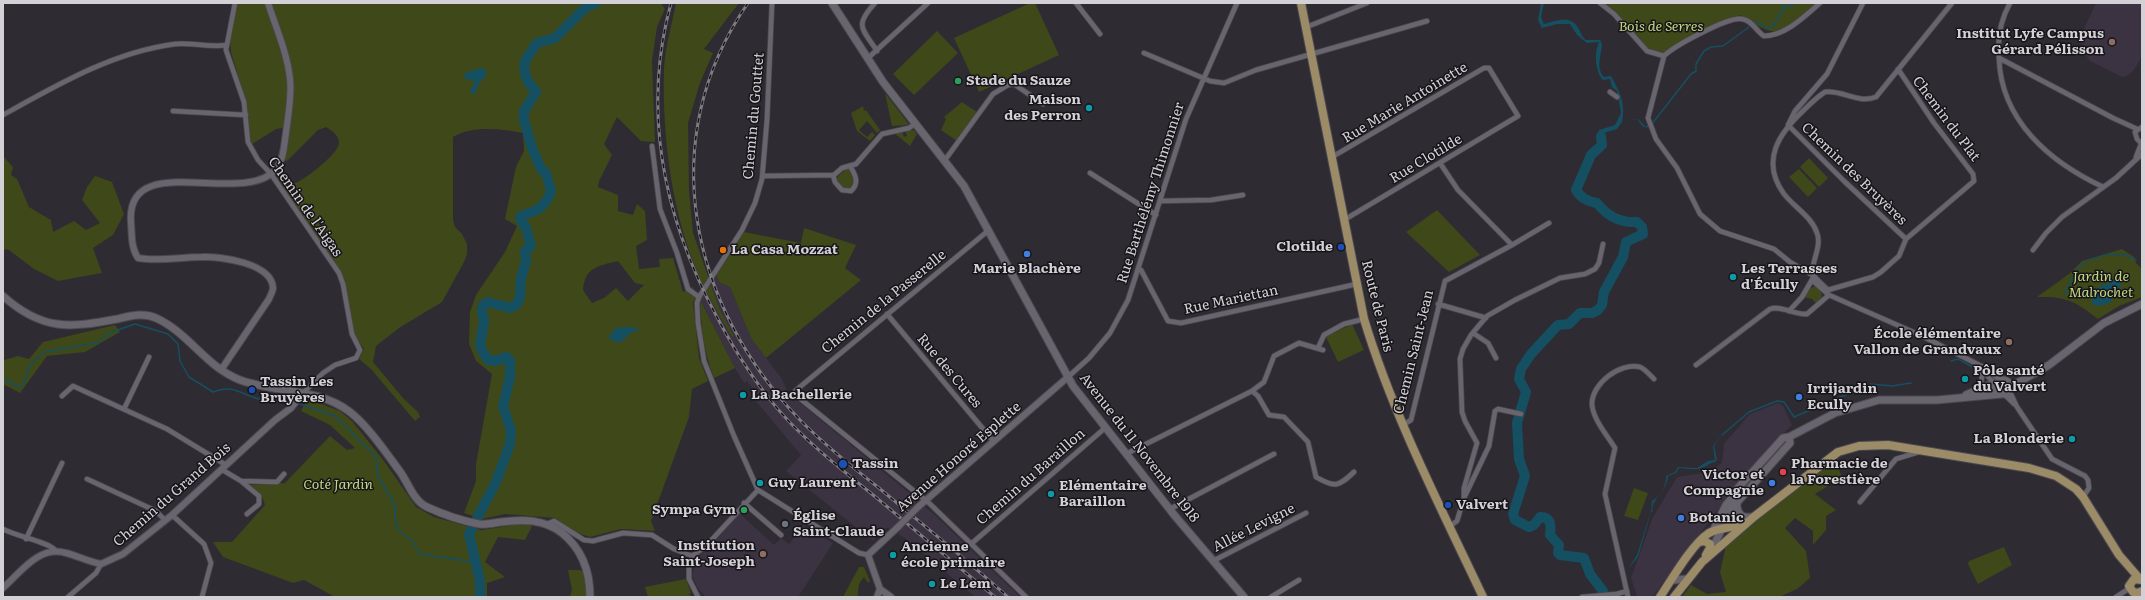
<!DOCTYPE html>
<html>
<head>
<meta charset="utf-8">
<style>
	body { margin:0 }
	#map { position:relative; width:2145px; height:600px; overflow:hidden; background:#2f2b33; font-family:Literata,serif }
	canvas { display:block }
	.frame { position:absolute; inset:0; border:4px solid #d4d1d6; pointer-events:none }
</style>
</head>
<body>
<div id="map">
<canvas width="2145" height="600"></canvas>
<div class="frame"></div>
</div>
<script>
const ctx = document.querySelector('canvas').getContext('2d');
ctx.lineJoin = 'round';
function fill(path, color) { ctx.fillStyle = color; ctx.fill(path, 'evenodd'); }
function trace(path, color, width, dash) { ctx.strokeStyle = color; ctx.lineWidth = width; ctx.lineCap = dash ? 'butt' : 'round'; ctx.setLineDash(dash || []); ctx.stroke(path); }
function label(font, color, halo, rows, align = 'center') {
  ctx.font = font + ' Literata,serif'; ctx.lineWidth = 3; ctx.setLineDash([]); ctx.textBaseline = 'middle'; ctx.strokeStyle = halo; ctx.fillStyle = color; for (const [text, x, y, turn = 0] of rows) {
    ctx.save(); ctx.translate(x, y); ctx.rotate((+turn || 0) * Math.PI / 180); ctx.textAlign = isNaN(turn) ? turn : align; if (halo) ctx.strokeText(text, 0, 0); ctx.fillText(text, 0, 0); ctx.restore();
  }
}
const built = new Path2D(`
	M2096,3h46v53l-8,14 -7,6 -5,1 -32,-16 -4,-6 -6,-18z
	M716,275l4,8 10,4 21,51 31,41 6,14 126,104 2,2 -1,6 5,4 5,-2 10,8 85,82h-45l-70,-59 -7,-4 3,-5 -5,-5 -6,4h-5l-12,13 -87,-70 15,-16 -47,-56 4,-3 -11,-15 -3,2 -9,-15 -35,-68z
	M1778,403l5,3 9,19 -25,25 -38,45 -76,101h-16l-6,-18 22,-61 24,-40 32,-5 13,-9 2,-19 26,-30z
	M739,513l35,32 7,-7 8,6 15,-19 29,18 -35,54h-92l-9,-10 -5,-11 5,-18 13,-11z`);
const green = new Path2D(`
	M237,3h424l4,6 -8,18 -5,34 3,81 -14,-1 -24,-24 -13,27 8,11 -13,26 -1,6 20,8v16l15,4 4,-11 8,7 2,29 -11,6 3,23 21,-2 -1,-8 14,-1 10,34 10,-5 3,10 -3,6 6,55 9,23 -16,8 -3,28 -38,104 4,10 -34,-2 -31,8 -15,-5 -20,-14 -50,-4 -23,5 -18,-6 12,-32v-17l16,-90 -16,-13 -7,-17 1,-32 6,-17 29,-43 12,-26 -12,-7 11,-52 8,-16 -1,-18c-22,-4 -50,-8 -70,4v83l2,7 7,7 5,10v10l-3,8 -22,40 -43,26 -23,18 -3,16 30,36 15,14 2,5 -5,4 -44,-52 -12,-10 5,-10 -11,-16 -8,-50 -4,-10 -65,-94 1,-3 3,-1 10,10c10,-1 49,-31 49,-42 0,-8 -7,-12 -13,-16l-8,3 -31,31 -3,-1 4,-14 1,-19 -13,2 -24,15 -2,-5 -4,-37 -15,-50 -1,-14zM618,261l17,22 9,2 -16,16 -12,-13 -12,10 -12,5 -9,-13c2,-23 15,-24 35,-29z
	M676,3h63l-35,46 9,4 -13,30 -12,40 1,68 4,42 26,75 15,28 -2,1c-11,-19 -22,-37 -31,-56 -29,-65 -39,-142 -37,-212 1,-22 8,-45 12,-66z
	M1030,3h5l24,52 -80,37 -25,-54z
	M1602,3h217c-11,10 -32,31 -48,28 -10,-2 -22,-11 -31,-16l-41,17 -36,22 -17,-7z
	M937,31l21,22 -44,42 -21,-21z
	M885,93l23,30v2l-16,1z
	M962,102l15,10 -20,29 -16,-11 5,-11 -2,-2z
	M863,106l1,5 2,-1 14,20 -3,3 -10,-12 -8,9 8,7 5,-5 3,3 -5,6 -13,-10 -6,-18z
	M914,130l3,4 -7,12 -16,-13 8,-2 2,6 3,-1 -2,-5z
	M3,156l10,11 -2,8 6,4 12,28 22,13 2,12 21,-11 12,9 14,-7 -18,-23 5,-13 8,-11 17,6 12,32 -11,21 -20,13 9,25 -44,8 -24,-12 -25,-19 -6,-1z
	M1809,158l19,20 -9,9 -19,-20z
	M847,168l4,3 3,9 -4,9h-6l-8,-11z
	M1799,169l18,19 -9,9 -19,-20z
	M1437,210l43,45 -31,17 -43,-40z
	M804,228l52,17 -11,23 16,12 -95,78 -15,-20 -21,-51 -10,-4 -4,-8 28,-43 57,11z
	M2122,249l12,8 2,6 6,6v28l-23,9 -21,13c-22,-18 -33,-23 -61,-22l32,-23 13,-13z
	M1815,286l6,6 1,5 -6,6 -4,-4 -9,-2 4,-7z
	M700,300l35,68 -21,10c-10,-25 -13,-51 -14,-78z
	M1352,324l12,26 -26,12 -12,-25z
	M115,325l5,7 -35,20 -38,4 -27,37 -17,-9v-26l1,2 14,-4 11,3 14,-17z
	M311,400l29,11 12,10 32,40 32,46 18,10 47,13 41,-6 10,2 -7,14 -27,-3 -13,25 20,15 -18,6v14h-152l-31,-17 -11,3 -70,-26 -10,-15h19l33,-37 -4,-11 -12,-9 36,-2 45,-47 17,14 8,-2 -25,-23 -29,-14 4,-8z
	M1834,457l8,20 -27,17 21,16 -10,6v14l-13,15v-14l-18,-13 -10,10 21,23 4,27 -13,11 -18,8h-97l9,-12 16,9 19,-2 -6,-20 6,-26z
	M1634,488l14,5 -10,27 -14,-4z
	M2004,547l8,18 -34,19 -10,-20 1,-3z
	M859,567h5l6,14 -2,2 -4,-6c-6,7 -6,11 -6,20h-15z
	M568,570h12l8,3 1,24h-19l2,-8z
	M686,579l5,14 -2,1 3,3h-44l-3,-10z`);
const water = new Path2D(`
	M1541,3h3l-3,14 3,7c9,-3 26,-9 33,2 4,6 4,10 9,14h14l2,4c0,10 -7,23 2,33l7,-1c9,16 15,28 11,46l16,-3 7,7h3l-5,1 -6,-8 -15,3 -5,7 -13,4 -1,12 -10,8 -8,21 -2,-2 4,-14 5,-8 7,-3v-17l16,-5 6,-12 -4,-22 -5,-4 -2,-8 -7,1c-8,-8 -9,-28 -4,-38l-12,1 -10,-8 -7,-11h-13l-15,4 -4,-8z
	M481,68l5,2v6l-7,7 -4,11h-3l-2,-4 5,-7 -4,-4 -6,1v-7z
	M2119,277l2,1 -1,12 -8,8v3c-6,3 -13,7 -20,3v-10l-9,2 -5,-5 1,-5 11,6z
	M630,327l10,2 -10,4 -6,7 -7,3 -9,-6 8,-9z
	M1723,434l-9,12 3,13 -2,3c-7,1 -8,5 -14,6 -8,3 -14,0 -22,0l-3,5 -8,3c-1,14 -14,21 -16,33l1,2 -2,1 -13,45 -10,12 9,-14 14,-44 1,-10c8,-4 15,-17 14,-25l9,-4 3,-5 19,1 11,-7 7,-1 -2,-14z`);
const stream = new Path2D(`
	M1784,9l11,-6
	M1755,23l4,-1 7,6 7,-2 10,-17 1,-6
	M1646,127l5,-2 40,-51 5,-3v-7l8,-13 7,-4 12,-1 26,-19
	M2064,294c5,-8 9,-20 16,-27 14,-13 41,-17 56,-7
	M1951,361l7,-2 20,11
	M3,379l16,8 7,-7 3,-14 15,-14 53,-9 12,-10 26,-9 33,10 10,10 2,17 9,16 24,15c21,-8 27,2 46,7 11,3 24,-1 35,3
	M297,403l38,13 41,41 1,17 18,31v16l6,12 12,8 6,13 56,8
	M1722,435l27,-23 28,-11 7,1 10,15 77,-33 21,2 19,-3`);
const river = new Path2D(`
	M1601,136l1,9 -11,10 -15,35c5,8 11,11 21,13 10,13 24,20 40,19l5,5 1,7 -17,8 -3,15 -19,35 -2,13 -4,5 -6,3h-12l-11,11 -11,1 -27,29 -10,15 -2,10 7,13 -9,31 2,36 6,17 -12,38 2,6 14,7 5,-2 6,-8c12,0 11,9 10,18l9,10 -1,8 2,2 24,3 6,16 13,17
	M480,597v-16l-11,-47 27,-52 14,-38 1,-13 -8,-25 7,-29v-17l-4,-3 -11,4 -7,-1 -5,-8 -3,-7 4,-24 -2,-10 1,-6 5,-3 22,6 6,-3 4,-7 1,-20 5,-16 -1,-11 6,-5 -5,-18 -6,-9 1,-3c16,-5 24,-8 30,-25l-5,-18 -5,-4 -9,-21 -8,-28v-9l12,-19c-9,-11 -13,-16 -11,-31l12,-18 18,-5 30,-30 11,-5`);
const minor = new Path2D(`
	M235,3l-9,47 18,52 4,40 10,18 13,14 68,99 4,11 9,50 8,16 -4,8 -21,7 -12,8 -20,20
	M875,3c-21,23 -13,25 2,48
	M1076,3l24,31
	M1600,3l14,11 33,37 17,5c10,-10 65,-40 78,-37 10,1 14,12 22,17 21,0 41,-20 56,-33
	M1863,3l-36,71 -32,37 -7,14 56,56 62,58
	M2010,3c-10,18 -13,35 -11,55l114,60 24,11
	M1309,26l58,-23
	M1144,53l66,28 14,2 32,-13 171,-49
	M1664,56l-16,62 8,21 21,29 23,46 20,17 54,18 16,13 24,14
	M1999,58c2,63 51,104 104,129
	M867,59l61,-56
	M1610,92l7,5
	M173,111l73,4
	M3,115c54,-30 110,-63 172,-71 17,-2 35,4 52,1
	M2142,127l-7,5 2,7 5,5
	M652,146l8,63 17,44 11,36 11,8
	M1332,157l152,-89h5l29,48 -174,104
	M2136,157l5,-13
	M945,160l48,-66 15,-9 6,-1 29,20
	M1440,163l18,27 54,55
	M1090,173l66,42
	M833,175l2,7 7,8 9,1c9,-8 4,-17 -1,-25
	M763,176l71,-1 8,-7 14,-4 26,-30 27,-6 7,-5
	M1160,201l51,-1 32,-5
	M989,230l-194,161 3,6 131,106 97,94
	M2033,250l13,-17 16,-16 54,-39 26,-24
	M1138,269l3,1 27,51 13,2 176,-39
	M1812,280l17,15 91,40 65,33 15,12
	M1828,290c-4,-4 -9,-8 -13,-13 -8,-9 8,-29 2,-44 -5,-16 -23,-26 -33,-39 -24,-33 -5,-61 20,-84 7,-7 13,-13 21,-18 18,-2 33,12 51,5l76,-94
	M1828,290l45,-13 8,-5 18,-16 7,-17 68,-58 -1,-7 -39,-51 -36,-54
	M1438,304l48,14
	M1789,311l13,-14 11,-19
	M887,314l107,128
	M1473,333l15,10 8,15
	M1318,348l6,-13 20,-11 20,-5
	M1323,350l-24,-7 -25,13 -10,26 -12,9 6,5 11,19 15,2 24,25 8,35c19,11 22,10 38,-5
	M1696,365l74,-56c11,-4 25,6 37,5l22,-19
	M1978,366l18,19
	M1978,368l4,8 -2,13
	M1068,377l21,-19 21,-25 18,-33 58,-181 51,-116
	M2009,390l8,17 35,52 33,17 3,4 1,8 -6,9
	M2004,394l10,10
	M62,396l11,-10 94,43 59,36
	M124,409l25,-52
	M1403,425l8,-5 34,-139 67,-36 37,-22
	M1126,454l126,-63
	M221,469l20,12 36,1 7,-8
	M87,479l69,32 9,9
	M241,481l18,15v8l-12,10
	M758,490l-24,-54 -30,-75 -6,-38 -1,-20 2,-6 43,-67 13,-27 7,-24 5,-59 5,-117
	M758,490l101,63 9,2
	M1464,498v-10l13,-45 -12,-22 -3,-9 -2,-53 3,-10 8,-14 16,-19 28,-16 45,-22 25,-4 10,-5 4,-6 4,-19
	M1860,502l36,-43 26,-8
	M744,503l37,32
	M1170,509l104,-55
	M172,515l32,29 7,19 -9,34
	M547,524l7,-3 30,19 9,1 30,-8 29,2 22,14 18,7
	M1450,526l7,-5 7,-23 25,-52 6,-35 3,-2 23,5
	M3,529c12,7 46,13 52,21
	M26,539l36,-76
	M971,544l134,-116
	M1213,561l93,-48
	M68,597l28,-24 5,-9
	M698,597l-9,-18v-15l3,-8 13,-9 53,-57
	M1271,597l28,-17
	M1582,597l35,-3 10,-3
	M1628,597l-23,-103 10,-46c-8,-13 -21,-27 -23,-43 -1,-21 28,-43 48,-38 5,2 10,8 14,12
	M2116,597l14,-9`);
const tertiary = new Path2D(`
	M221,370l48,-71c1,-3 4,-8 4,-11 -1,-25 -53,-32 -71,-31 -22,0 -42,5 -64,1 -7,-10 -6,-23 -7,-35 -6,-76 115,-14 146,-55 7,-10 7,-23 9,-35 2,-17 6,-37 4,-54 -3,-27 -14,-51 -22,-76
	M918,507l150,-130
	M3,588c18,-16 36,-43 63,-35 12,3 23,9 35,11l22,-10 49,-39 103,-95 16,-12 12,-15
	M877,597l3,-8
	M891,597l-11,-8 -12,-34 31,-29`);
const secondary = new Path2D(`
	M832,3l51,79 81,104 109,200 102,130 69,81
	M3,296c39,35 67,32 114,23 13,-3 27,-7 39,-1 33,15 50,49 84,62 36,13 79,8 110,32 18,14 37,42 51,61 8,12 13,28 26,34 15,7 36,14 52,17 7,1 15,-1 22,-2 21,-3 43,-3 61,11 20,16 28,39 28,64
	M1996 387a7 7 0 1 1 14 0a7 7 0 1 1-14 0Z
	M2010,387l39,-22 55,-42 38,-19
	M1966,395l23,-10 7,2
	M1737,501c-1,13 5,19 18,15
	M1713,531l13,-26 12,-14v-3l45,-50 6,-1 46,-24 44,-13h58l65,-6
	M1709,551l5,-6 18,-37 58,-65 -1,-6
	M1673,577l1,3 13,-1`);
const primary = new Path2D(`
	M1301,3l63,316c29,96 76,187 119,278
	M1699,542l5,-1 6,3v4l-4,7
	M2142,580l-8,-1 -5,7 4,6 5,1 4,-2
	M1660,597c12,-18 32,-53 49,-64 10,-6 23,-4 33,-10
	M1674,597l28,-35 53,-46 83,-64 21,-6 29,-1 141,23 27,8 20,13 7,8 36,58 20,23`);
const rail = new Path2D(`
	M671,3c-30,110 -6,218 47,316 18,34 39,67 65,96 28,31 62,57 95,84 39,33 78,66 117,98
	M748,3c-95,137 -58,303 53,418 24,24 51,46 78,67 43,36 87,71 129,109`);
const tertiaryBridge = new Path2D(`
	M899,526l19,-19`);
const markers = [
	[2112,42,4,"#8d6e63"],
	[958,81,4,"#2e9e5b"],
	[1089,108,4,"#0f9aa8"],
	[1341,247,4,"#1a4fb4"],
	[723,250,4,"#e8710a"],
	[1027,254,4,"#3f7fe0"],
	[1733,277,4,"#0f9aa8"],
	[2009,342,4,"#8d6e63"],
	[1965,379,4,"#0f9aa8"],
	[252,390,4,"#1a4fb4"],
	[743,395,4,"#0f9aa8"],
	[1799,397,4,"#3f7fe0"],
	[2072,439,4,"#0f9aa8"],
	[843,464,5,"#1a4fb4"],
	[1783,472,4,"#e0444e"],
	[760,483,4,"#0f9aa8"],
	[1772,483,4,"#3f7fe0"],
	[1051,494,4,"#0f9aa8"],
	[1448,505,4,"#1a4fb4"],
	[744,510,4,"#2e9e5b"],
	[1681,518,4,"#3f7fe0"],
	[785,524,4,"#6b7280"],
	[763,554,4,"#8d6e63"],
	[893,555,4,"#0f9aa8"],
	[932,584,4,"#0f9aa8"]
];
const parkNames = [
	["Bois de Serres",1661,27],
	["Jardin de",2101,277],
	["Malrochet",2101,293],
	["Coté Jardin",338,485]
];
const poiNames = [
	["Institut Lyfe Campus",2104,34,"right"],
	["Gérard Pélisson",2104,50,"right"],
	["Stade du Sauze",966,81],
	["Maison",1081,100,"right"],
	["des Perron",1081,116,"right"],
	["Clotilde",1333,247,"right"],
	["La Casa Mozzat",731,250],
	["Marie Blachère",1027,269,"center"],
	["Les Terrasses",1741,269],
	["d'Écully",1741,285],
	["École élémentaire",2001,334,"right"],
	["Vallon de Grandvaux",2001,350,"right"],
	["Pôle santé",1973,371],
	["du Valvert",1973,387],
	["Tassin Les",260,382],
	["Bruyères",260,398],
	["Irrijardin",1807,389],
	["Ecully",1807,405],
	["La Bachellerie",751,395],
	["La Blonderie",2064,439,"right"],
	["Tassin",852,464],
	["Pharmacie de",1791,464],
	["la Forestière",1791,480],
	["Victor et",1764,475,"right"],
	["Compagnie",1764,491,"right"],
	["Guy Laurent",768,483],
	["Elémentaire",1059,486],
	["Baraillon",1059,502],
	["Valvert",1456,505],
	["Sympa Gym",736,510,"right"],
	["Église",793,516],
	["Saint-Claude",793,532],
	["Botanic",1689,518],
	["Institution",755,546,"right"],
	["Saint-Joseph",755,562,"right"],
	["Ancienne",901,547],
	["école primaire",901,563],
	["Le Lem",940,584]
];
const streetNames = [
	["Rue Marie Antoinette",1405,103,-31],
	["Chemin du Gouttet",754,116,-85],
	["Chemin du Plat",1946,119,53],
	["Rue Clotilde",1426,159,-31],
	["Chemin des Bruyères",1854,174,44],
	["Rue Barthélémy Thimonnier",1151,193,-72],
	["Chemin de l'Aigas",305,207,55],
	["Rue Mariettan",1231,300,-12],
	["Chemin de la Passerelle",884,302,-39],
	["Route de Paris",1377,306,76],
	["Chemin Saint-Jean",1414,352,-76],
	["Rue des Cures",949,371,50],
	["Avenue du 11 Novembre 1918",1139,448,52],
	["Avenue Honoré Esplette",959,457,-41],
	["Chemin du Baraillon",1031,477,-41],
	["Chemin du Grand Bois",172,495,-41],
	["Allée Levigne",1254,528,-27]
];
fill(built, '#3b3341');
fill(green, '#3e4819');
fill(water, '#154f62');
trace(stream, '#154f62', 1.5);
trace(river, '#154f62', 10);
trace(minor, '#4c484f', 6);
trace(tertiary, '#4c484f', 8);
trace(secondary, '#4c484f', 9);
trace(primary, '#4c484f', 10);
trace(minor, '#69656e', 4.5);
trace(tertiary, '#69656e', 6);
trace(secondary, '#69656e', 7);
trace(primary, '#9b8b67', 8);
trace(rail, '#7f7b82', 3);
trace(rail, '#161418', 1.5, [4.5]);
trace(tertiaryBridge, '#4c484f', 8, []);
trace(tertiaryBridge, '#69656e', 6);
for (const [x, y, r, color] of markers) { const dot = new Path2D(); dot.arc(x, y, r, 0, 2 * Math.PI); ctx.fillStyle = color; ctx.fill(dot); trace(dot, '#161418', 1.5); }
label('italic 14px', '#c2d782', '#161418', parkNames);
label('bold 14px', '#d4d1d6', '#161418', poiNames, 'left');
label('14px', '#d4d1d6', '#161418', streetNames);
</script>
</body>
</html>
